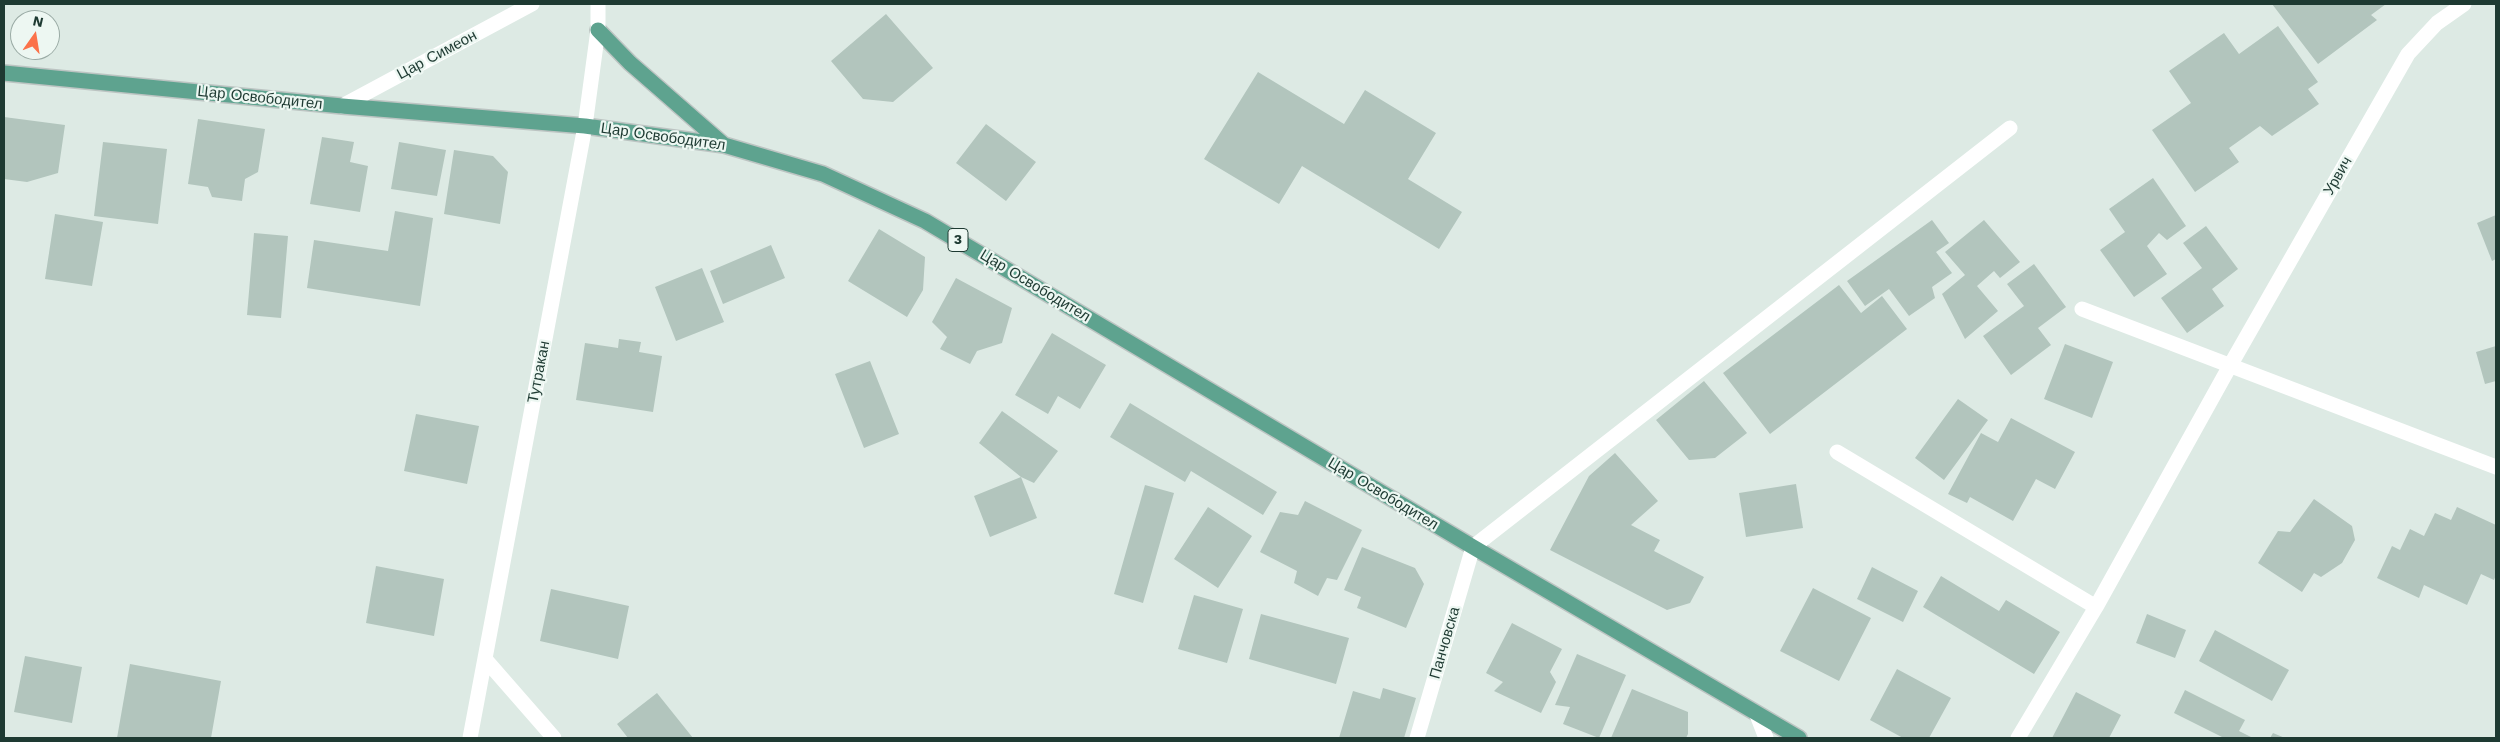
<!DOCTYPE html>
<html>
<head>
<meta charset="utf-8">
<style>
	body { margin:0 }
	#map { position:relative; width:2500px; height:742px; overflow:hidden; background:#ddeae4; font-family:"Work Sans",sans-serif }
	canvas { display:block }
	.frame { position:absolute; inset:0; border:5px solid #1e3a32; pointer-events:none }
	.north { position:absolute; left:10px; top:10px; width:50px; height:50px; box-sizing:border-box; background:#edf7f2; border:1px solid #9aaba5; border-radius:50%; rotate:13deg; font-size:14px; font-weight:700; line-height:20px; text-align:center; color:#1e3a32 }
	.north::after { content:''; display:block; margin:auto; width:18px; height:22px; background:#fb724a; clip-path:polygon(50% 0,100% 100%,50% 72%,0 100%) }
</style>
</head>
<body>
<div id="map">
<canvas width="2500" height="742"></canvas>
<div class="frame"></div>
<div class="north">N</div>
</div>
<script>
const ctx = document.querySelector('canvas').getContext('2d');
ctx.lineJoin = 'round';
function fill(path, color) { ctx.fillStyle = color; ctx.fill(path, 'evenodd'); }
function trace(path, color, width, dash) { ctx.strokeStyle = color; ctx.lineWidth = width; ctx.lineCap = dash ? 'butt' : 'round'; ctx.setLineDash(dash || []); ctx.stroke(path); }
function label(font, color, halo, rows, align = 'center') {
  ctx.font = font + ' "Work Sans",sans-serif'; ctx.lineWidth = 4.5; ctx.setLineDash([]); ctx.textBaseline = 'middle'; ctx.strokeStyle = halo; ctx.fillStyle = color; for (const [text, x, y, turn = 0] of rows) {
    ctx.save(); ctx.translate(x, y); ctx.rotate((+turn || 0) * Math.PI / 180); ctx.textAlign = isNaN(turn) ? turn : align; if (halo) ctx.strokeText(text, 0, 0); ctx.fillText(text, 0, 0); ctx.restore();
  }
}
const building = new Path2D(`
	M2272,4h114l-15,11 6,5 -59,44z
	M886,14l47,54 -40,34 -30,-3 -32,-38z
	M2278,26l40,56 -10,7 11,15 -47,32 -12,-10 -31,22 10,14 -44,30 -43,-62 39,-27 -22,-32 55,-38 15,21z
	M1258,72l86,52 21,-34 71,43 -28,46 54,33 -23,37 -137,-83 -23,38 -75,-45z
	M4,117l61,8 -7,48 -31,9 -23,-3z
	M198,119l67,10 -7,43 -13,7 -3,22 -30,-4 -4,-10 -20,-3z
	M986,124l50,38 -30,39 -50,-38z
	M322,137l32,5 -4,20 18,4 -8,46 -50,-8z
	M103,142l64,7 -9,75 -64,-8z
	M399,142l47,8 -9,46 -46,-7z
	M454,150l39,6 15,16 -8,52 -56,-10z
	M2153,178l33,48 -19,14 -8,-7 -12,13 20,28 -33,23 -34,-47 25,-18 -16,-23z
	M395,211l38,7 -13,88 -113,-18 7,-48 74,11z
	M55,214l48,8 -11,64 -47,-7z
	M2496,215v44l-4,2 -15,-38z
	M1932,220l17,23 -13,9 16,21 -20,14 3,11 -26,18 -20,-27 -24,17 -18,-25z
	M1984,220l36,42 -20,16 -6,-7 -17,15 21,25 -33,28 -23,-45 23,-19 -20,-23z
	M2206,226l32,43 -26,20 12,17 -37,27 -26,-35 41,-30 -19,-25z
	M879,229l46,28 -2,33 -16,27 -59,-36z
	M254,233l34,3 -7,82 -34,-3z
	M771,245l14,33 -62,26 -13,-33z
	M2034,264l32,43 -28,21 13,17 -40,30 -28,-39 41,-30 -17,-22z
	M702,268l22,54 -48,19 -21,-54z
	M956,278l56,30 -10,35 -25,8 -7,13 -30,-15 7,-12 -15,-15z
	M1839,285l22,28 21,-17 25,33 -137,105 -47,-61z
	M1052,333l54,32 -26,44 -22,-13 -10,18 -33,-19z
	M619,339l22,3 -2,10 23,4 -9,56 -77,-12 9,-57 33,5z
	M2065,344l48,18 -21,56 -48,-19z
	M2496,346v35l-11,3 -9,-32z
	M870,361l29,73 -35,14 -29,-74z
	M1704,381l43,52 -32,25 -26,2 -33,-40z
	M1958,399l30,21 -44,60 -29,-22z
	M1130,403l147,89 -14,23 -72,-44 -6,11 -75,-45z
	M1002,411l56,40 -24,32 -13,-6 -42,-34z
	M416,414l63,12 -12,58 -63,-13z
	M2011,418l64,34 -20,37 -19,-10 -23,42 -43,-24 -3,6 -19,-9 33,-61 17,9z
	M1615,453l43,48 -27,24 29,15 -6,11 50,26 -14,26 -23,7 -117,-60 39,-74z
	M1021,477l16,41 -47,19 -16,-41z
	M1796,484l7,44 -57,9 -7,-44z
	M1145,485l29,8 -31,110 -29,-9z
	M2314,499l38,27 3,14 -13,23 -21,14 -7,-4 -12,19 -44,-29 20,-32 12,1z
	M1305,501l57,29 -25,50 -10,-2 -9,18 -24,-13 3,-12 -37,-19 20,-40 18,3z
	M1208,507l44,29 -34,52 -44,-29z
	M2457,507l39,18v50l-2,5 -13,-6 -14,31 -43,-20 -5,13 -42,-20 15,-32 8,4 10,-21 14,7 11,-23 16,7z
	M1362,547l53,21 9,16 -18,44 -49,-20 4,-11 -17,-7z
	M376,566l68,13 -10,57 -68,-13z
	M1872,567l46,24 -15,31 -46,-23z
	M1941,576l58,35 7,-11 54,32 -26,42 -111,-67z
	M1813,588l58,30 -32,63 -59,-30z
	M551,589l78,17 -11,53 -78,-18z
	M1194,595l49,14 -16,54 -49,-14z
	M1261,614l88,24 -13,46 -87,-25z
	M2147,614l39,16 -11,28 -39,-15z
	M1512,623l50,26 -12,23 6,10 -15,31 -47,-22 9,-9 -17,-9z
	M2215,630l74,40 -17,31 -73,-40z
	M1577,654l49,21 -27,63 -36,-14 7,-17 -15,-2z
	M25,656l57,11 -10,56 -58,-11z
	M130,664l91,17 -10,57h-94z
	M1897,669l54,29 -22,40h-26l-33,-18z
	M1383,688l33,10 -12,40h-65l14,-47 27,8z
	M1632,689l56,23v22l-2,4h-75z
	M2185,690l60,30 -6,11 14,7h-29l-50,-25z
	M2076,692l45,23 -12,23h-57z
	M657,693l36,45h-65l-11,-14z
	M2273,733l12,5h-15z`);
const minor = new Path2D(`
	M342,106l190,-102
	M2082,309l414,158
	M1837,452l259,155
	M485,659l69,79
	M1757,715l9,23
	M470,738l115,-612 13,-96v-26
	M1417,738l56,-191 537,-419
	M2018,738l78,-131 135,-243 177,-310 29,-31 27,-19`);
const major = new Path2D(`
	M598,30l32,33 94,82
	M4,73l338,33 243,20 139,19 99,29 102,47 548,326 326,191`);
const shields = [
	[958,240,20]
];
const shieldNames = [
	["3",958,240]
];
const streetNames = [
	["Цар Симеон",437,55,-28],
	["Цар Освободител",260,98,6],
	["Цар Освободител",663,137,8],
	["Урвич",2338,176,-60],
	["Цар Освободител",1035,286,31],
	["Тутракан",539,372,-79],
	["Цар Освободител",1383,494,31],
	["Панчовска",1445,643,-74]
];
fill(building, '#b2c5bd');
trace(major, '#bcc4c2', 18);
trace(minor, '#fff', 15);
trace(major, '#5ea38f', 15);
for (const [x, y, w] of shields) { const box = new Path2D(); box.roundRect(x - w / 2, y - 11.5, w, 23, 4); ctx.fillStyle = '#edf7f2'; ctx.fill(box); trace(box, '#1e3a32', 1); }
label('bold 14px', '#1e3a32', null, shieldNames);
label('15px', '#1e3a32', '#edf7f2', streetNames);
</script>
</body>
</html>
